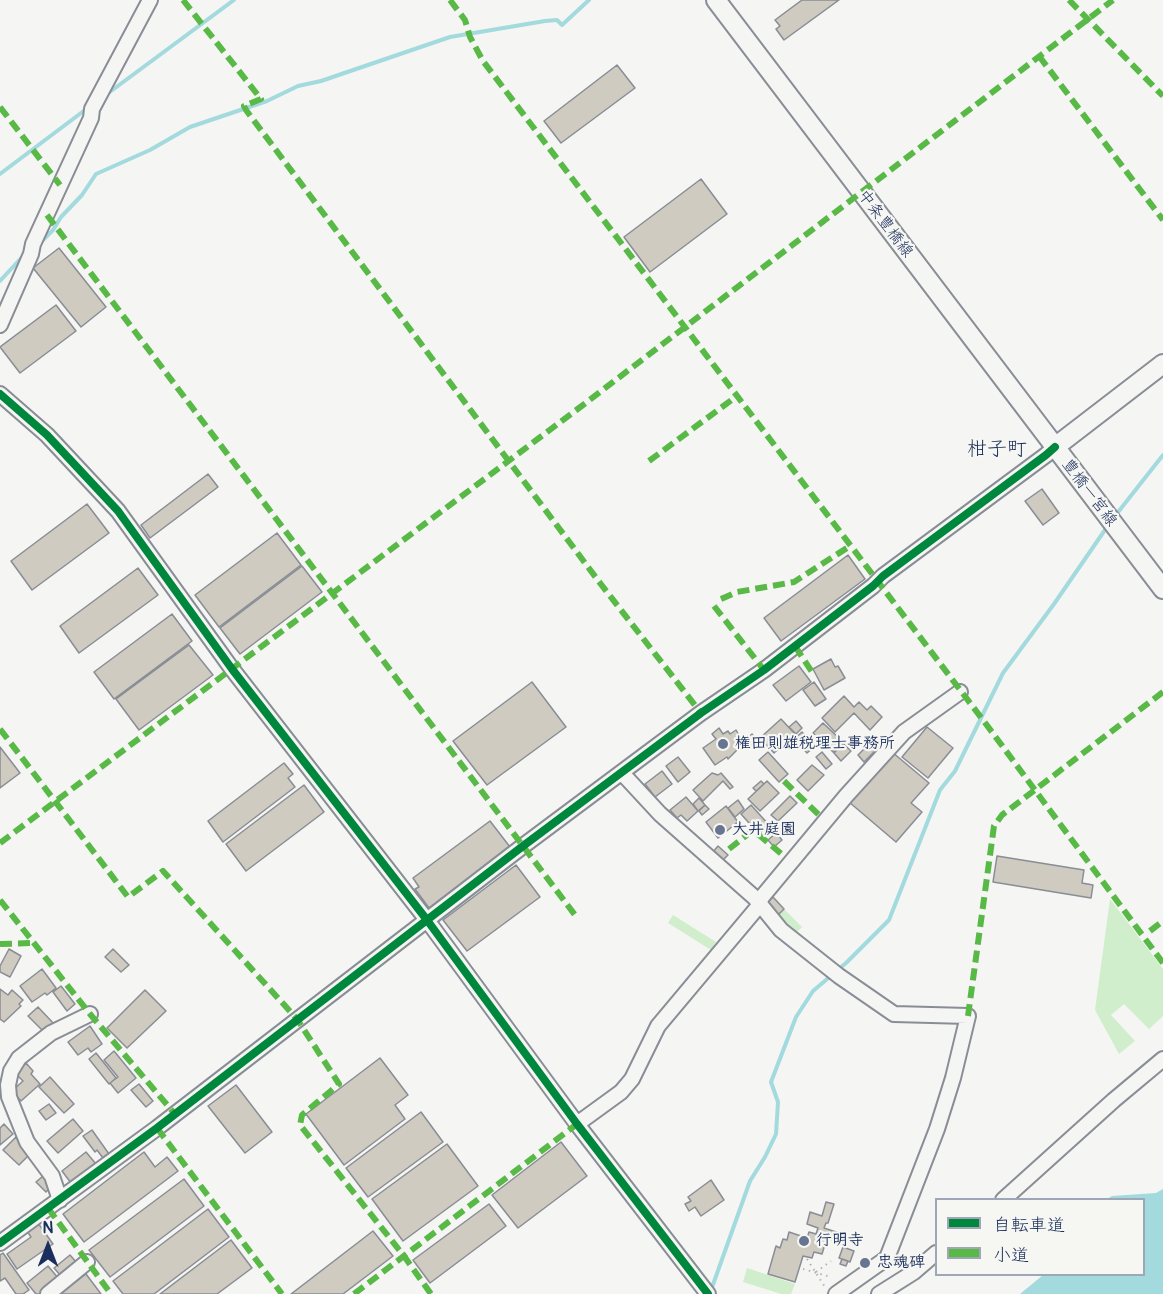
<!DOCTYPE html>
<html>
<head>
<meta charset="utf-8">
<style>
	body { margin:0 }
	#map { position:relative; width:1163px; height:1294px; overflow:hidden; background:#f5f5f3; font-family:Pangolin,"Klee One",sans-serif }
	canvas { display:block }
	.legend { position:absolute; left:935px; top:1198px; width:210px; height:78px; box-sizing:border-box; background:#f6f6f2; border:2px solid #9ea6b7; margin:0; padding:8px 10px; list-style:none; font-size:18px; color:#1b2f5e }
	.legend li { display:flex; align-items:center; gap:12px; height:30px }
	.legend b { width:30px; border:2px solid #9ea6b7 }
	.north { position:absolute; left:18px; top:1216px; width:60px; height:60px; -webkit-text-stroke:4px #f6f6f2; paint-order:stroke; rotate:0deg; font-size:16px; font-weight:700; line-height:24px; text-align:center; color:#1b2f5e }
	.north::after { content:''; display:block; margin:auto; width:21px; height:27px; background:#1b2f5e; clip-path:polygon(50% 0,100% 100%,50% 72%,0 100%) }
</style>
</head>
<body>
<div id="map">
<canvas width="1163" height="1294"></canvas>
<ul class="legend">
<li><b style="height:8px;background:#00873e"></b>自転車道</li>
<li><b style="height:8px;background:#58b947"></b>小道</li>
</ul>
<div class="north">N</div>
</div>
<script>
const ctx = document.querySelector('canvas').getContext('2d');
ctx.lineJoin = 'round';
function fill(path, color) { ctx.fillStyle = color; ctx.fill(path, 'evenodd'); }
function trace(path, color, width, dash) { ctx.strokeStyle = color; ctx.lineWidth = width; ctx.lineCap = dash ? 'butt' : 'round'; ctx.setLineDash(dash || []); ctx.stroke(path); }
function label(font, color, halo, rows, align = 'center') {
  ctx.font = font + ' Pangolin,"Klee One",sans-serif'; ctx.lineWidth = 4.5; ctx.setLineDash([]); ctx.textBaseline = 'middle'; ctx.strokeStyle = halo; ctx.fillStyle = color; for (const [text, x, y, turn = 0] of rows) {
    ctx.save(); ctx.translate(x, y); ctx.rotate((+turn || 0) * Math.PI / 180); ctx.textAlign = isNaN(turn) ? turn : align; if (halo) ctx.strokeText(text, 0, 0); ctx.fillText(text, 0, 0); ctx.restore();
  }
}
const green = new Path2D(`
	M1110,899l53,70v47l-14,13 -25,-25 -13,11 24,26 -16,13 -24,-44z
	M784,909l18,18 -7,7 -10,-9 -7,-10z
	M673,915l43,27 -5,8 -43,-27z
	M747,1268l48,16 -4,10h-10l-38,-12z`);
const water = new Path2D(`
	M1163,1189v105h-143l23,-19 101,-1v-74l-37,-1 5,-3 44,-3z`);
const stream = new Path2D(`
	M107,94l127,-94
	M0,174l89,-67
	M37,246l16,-16 8,-13 21,-22 14,-21 54,-24 40,-23 77,-26 31,-15 23,-5 129,-44 95,-16 12,-1 5,5 27,-25
	M0,281l25,-27
	M1115,516l48,-61
	M710,1293l40,-112 15,-24 11,-23 2,-32 -7,-20 25,-65 17,-26 33,-28 43,-43 51,-130 15,-19 48,-98 51,-69 53,-77`);
const building = new Path2D(`
	M802,0h37l-55,40 -8,-11 4,-3 -5,-6z
	M617,65l18,23 -74,55 -17,-22z
	M701,179l26,35 -77,58 -26,-35z
	M59,248l47,59 -25,20 -48,-59z
	M56,305l20,26 -56,42 -20,-26z
	M208,474l10,13 -68,51 -9,-13z
	M1042,489l17,24 -16,12 -18,-24z
	M87,504l22,29 -77,57 -21,-29z
	M277,533l24,32 -82,62 -24,-32z
	M848,555l17,24 -84,62 -17,-23z
	M302,566l20,26 -82,62 -20,-26z
	M138,568l20,27 -79,58 -19,-27z
	M172,614l20,27 -78,58 -20,-27z
	M189,645l24,30 -74,55 -23,-31z
	M831,659l4,8 3,-1 7,12 -21,12 -11,-21z
	M799,666l12,16 -25,19 -13,-16z
	M532,682l34,45 -79,58 -34,-44z
	M814,682l12,17 -11,7 -12,-16z
	M844,696l10,11 5,-5 8,8 4,-4 11,11 -12,13 -16,-17 -19,19 -13,-14z
	M781,719l14,15 -21,19 -14,-15z
	M796,721l6,7 -6,6 -7,-7z
	M823,723l20,19 -10,10 -20,-19z
	M927,727l26,21 -25,30 -26,-21z
	M719,728l4,6 5,-3 2,3 6,-4 4,7 -5,4 5,6 -12,12 -1,-2 -12,8 -12,-17 13,-9 -4,-5z
	M802,732l13,14 -8,7 -13,-14z
	M752,734l5,7 -8,6 -5,-6z
	M843,743l8,8 -10,10 -7,-8z
	M869,744l7,6 -12,12 -6,-7z
	M0,747l20,26 -20,15z
	M768,752l20,22 -9,8 -20,-22z
	M822,752l10,12 -6,5 -10,-12z
	M892,752l37,31 -18,20 11,9 -26,30 -47,-40z
	M678,757l12,15 -12,10 -12,-16z
	M284,763l9,11 -5,4 7,9 -72,55 -15,-21z
	M812,765l12,10 -16,16 -11,-11z
	M662,771l10,13 -17,13 -10,-13z
	M712,773l6,2 3,-2 12,14 -3,2 -7,-8 -20,20 -10,-11z
	M761,781l3,3 -8,7 -3,-3z
	M767,781l12,12 -19,18 -12,-12z
	M304,785l20,27 -78,59 -20,-27z
	M790,796l7,7 -19,18 -7,-6z
	M686,797l12,14 -11,10 -6,-6 -4,3 -7,-8z
	M699,798l6,7 -7,6 -5,-7z
	M738,800l6,9 -9,8 -7,-9z
	M705,805l4,4 -7,6 -3,-4z
	M751,805l18,20 -8,7 -2,-2 -2,2 -16,-18z
	M726,806l12,16 -20,16 -12,-16z
	M490,821l20,26 -81,61 -14,-19 4,-2 -6,-9z
	M776,833l6,7 -8,7 -6,-7z
	M718,846l10,9 -6,6 -9,-9z
	M997,856l87,14 -2,13 11,2 -2,13 -98,-16z
	M516,865l24,32 -73,54 -24,-31z
	M773,897l11,12 -6,6 -12,-11z
	M9,949l12,7 -11,21 -10,-5v-6z
	M113,949l16,16 -8,7 -16,-15z
	M42,969l14,19 -9,7 -2,-2 -13,9 -12,-16z
	M61,986l14,18 -8,7 -14,-19z
	M0,989l8,6 4,-5 11,10 -4,4 2,2 -17,16 -4,-3z
	M145,990l21,21 -39,37 -20,-20z
	M38,1007l17,18 -9,9 -18,-18z
	M90,1026l12,18 -11,8 -3,-4 -10,7 -10,-13z
	M114,1051l22,27 -18,15 -8,-10 8,-6 -14,-17z
	M96,1053l20,25 -7,6 -20,-25z
	M380,1058l28,37 -13,10 10,14 -61,46 -38,-51z
	M26,1063l7,8 -2,3 9,10 -19,17 -9,-10 11,-10 -8,-8z
	M50,1077l24,27 -10,9 -25,-26z
	M139,1084l14,17 -7,6 -15,-17z
	M236,1085l36,47 -27,21 -37,-47z
	M49,1104l7,9 -10,7 -7,-9z
	M421,1112l22,30 -75,55 -22,-29z
	M73,1119l10,12 -25,22 -11,-12z
	M4,1124l9,10 -13,11v-17z
	M92,1130l17,24 -6,4 -6,-8 -2,2 -12,-16z
	M16,1137l15,16 -12,12 -16,-15z
	M561,1142l26,34 -69,52 -26,-33z
	M447,1144l31,42 -75,55 -31,-42z
	M86,1152l10,12 -25,19 -9,-12z
	M144,1152l11,15 12,-10 11,14 -94,71 -21,-28z
	M43,1176l9,9 -6,7 -10,-10z
	M184,1179l20,27 -94,71 -21,-27z
	M711,1180l13,20 -23,16 -6,-9 -6,4 -4,-7 6,-3 -3,-4z
	M826,1202l8,2 -6,19h-2l-2,5 18,6 -3,8 -12,-4 -5,16 -8,-2 -2,6 -9,-2 -8,26 -27,-8 8,-28 4,2 3,-9 4,1 2,-8 18,6 2,-6 7,2 2,-6 -11,-4 3,-12 12,4z
	M489,1204l17,22 -76,57 -17,-23z
	M208,1209l21,28 -75,57h-31l-10,-13z
	M38,1223l15,21 -36,25 -10,-15 24,-17 -4,-6z
	M373,1231l20,25 -50,38h-52z
	M231,1240l21,28 -35,26h-57z
	M843,1247l11,4 -4,11 -11,-4z
	M3,1253l26,37 -6,4h-7l-11,-16 -5,3v-26z
	M70,1255l7,8 -16,13 -7,-8z
	M842,1259l6,2 -2,5 -6,-2z
	M48,1266l11,13 -18,15h-5l-9,-11z
	M86,1274l15,20h-42z`);
const path = new Path2D(`
	M807,1259l18,28
	M803,1269l28,8
	M816,1272l15,-11`);
const minor = new Path2D(`
	M0,325l31,-71 2,-10 58,-126 1,-9 58,-109
	M0,394l47,41 71,76 114,158 195,251 150,204 131,170
	M622,773l38,41 95,84 26,32 58,46 55,38 74,2 -15,62 -16,51 -50,129 -51,36
	M577,1124l44,-32 11,-13 26,-53 99,-118 5,-11 84,-101 58,-64 56,-40
	M60,1200l-8,-24 -25,-34 -18,-45 -1,-12 3,-14 8,-13 32,-25 39,-19
	M1003,1200l111,-100 49,-41
	M0,1243l157,-115 366,-282 178,-133 63,-43 109,-84 10,-10 163,-121 9,-8
	M48,1294l39,-32
	M879,1294l35,-22 22,-19`);
const major = new Path2D(`
	M716,0l447,589
	M1055,447l108,-83`);
const quiet = new Path2D(`
	M183,0l78,99 -17,7 2,4 354,473 101,130
	M450,0l15,20 5,17 13,24 503,663 177,239
	M1069,0l94,96
	M1039,56l124,164
	M0,107l60,78
	M47,215l528,700
	M649,461l88,-65
	M721,599l16,-7 57,-10 56,-36
	M714,606l50,64
	M795,646l17,26
	M0,729l128,168 35,-26 134,148 42,65 -37,31 -2,10 104,131 27,38
	M784,781l35,34
	M0,843l579,-435 534,-408
	M729,849l23,-18 7,4 26,22
	M0,900l90,114 84,99
	M1150,931l13,-10
	M0,944l33,-1
	M968,1016l26,-190 8,-11 161,-123
	M157,1128l125,166
	M48,1208l63,86
	M354,1294l223,-170`);
const cycleway = new Path2D(`
	M0,394l47,41 71,76 114,158 195,251 150,204 131,170
	M0,1243l157,-115 366,-282 178,-133 63,-43 109,-84 10,-10 163,-121 9,-8`);
const markers = [
	[723,744,6,"#677492"],
	[720,830,6,"#677492"],
	[804,1241,6,"#677492"],
	[865,1263,6,"#677492"]
];
const streetNames = [
	["中条豊橋線",885,224,53],
	["豊橋一宮線",1089,493,53]
];
const poiNames = [
	["権田則雄税理士事務所",735,744],
	["大井庭園",732,830],
	["行明寺",816,1241],
	["忠魂碑",877,1263]
];
const quarterNames = [
	["柑子町",997,450]
];
fill(green, '#d0eecc');
fill(water, '#a2dadd');
trace(stream, '#a2dadd', 4);
fill(building, '#d0cbc0');
trace(building, '#898d95', 1.5);
trace(minor, '#898d95', 18);
trace(major, '#898d95', 22);
trace(path, '#b2b4b9', 2, [1.5, 4.5]);
trace(minor, '#f5f5f3', 14);
trace(major, '#f5f5f3', 18);
trace(quiet, '#58b947', 6, [12, 6]);
trace(cycleway, '#00873e', 8);
for (const [x, y, r, color] of markers) { const dot = new Path2D(); dot.arc(x, y, r, 0, 2 * Math.PI); ctx.fillStyle = color; ctx.fill(dot); trace(dot, '#f6f6f2', 2); }
label('16px', '#1b2f5e', '#f6f6f2', streetNames);
label('bold 16px', '#1b2f5e', '#f6f6f2', poiNames, 'left');
label('20px', '#1b2f5e', '#f6f6f2', quarterNames);
</script>
</body>
</html>
